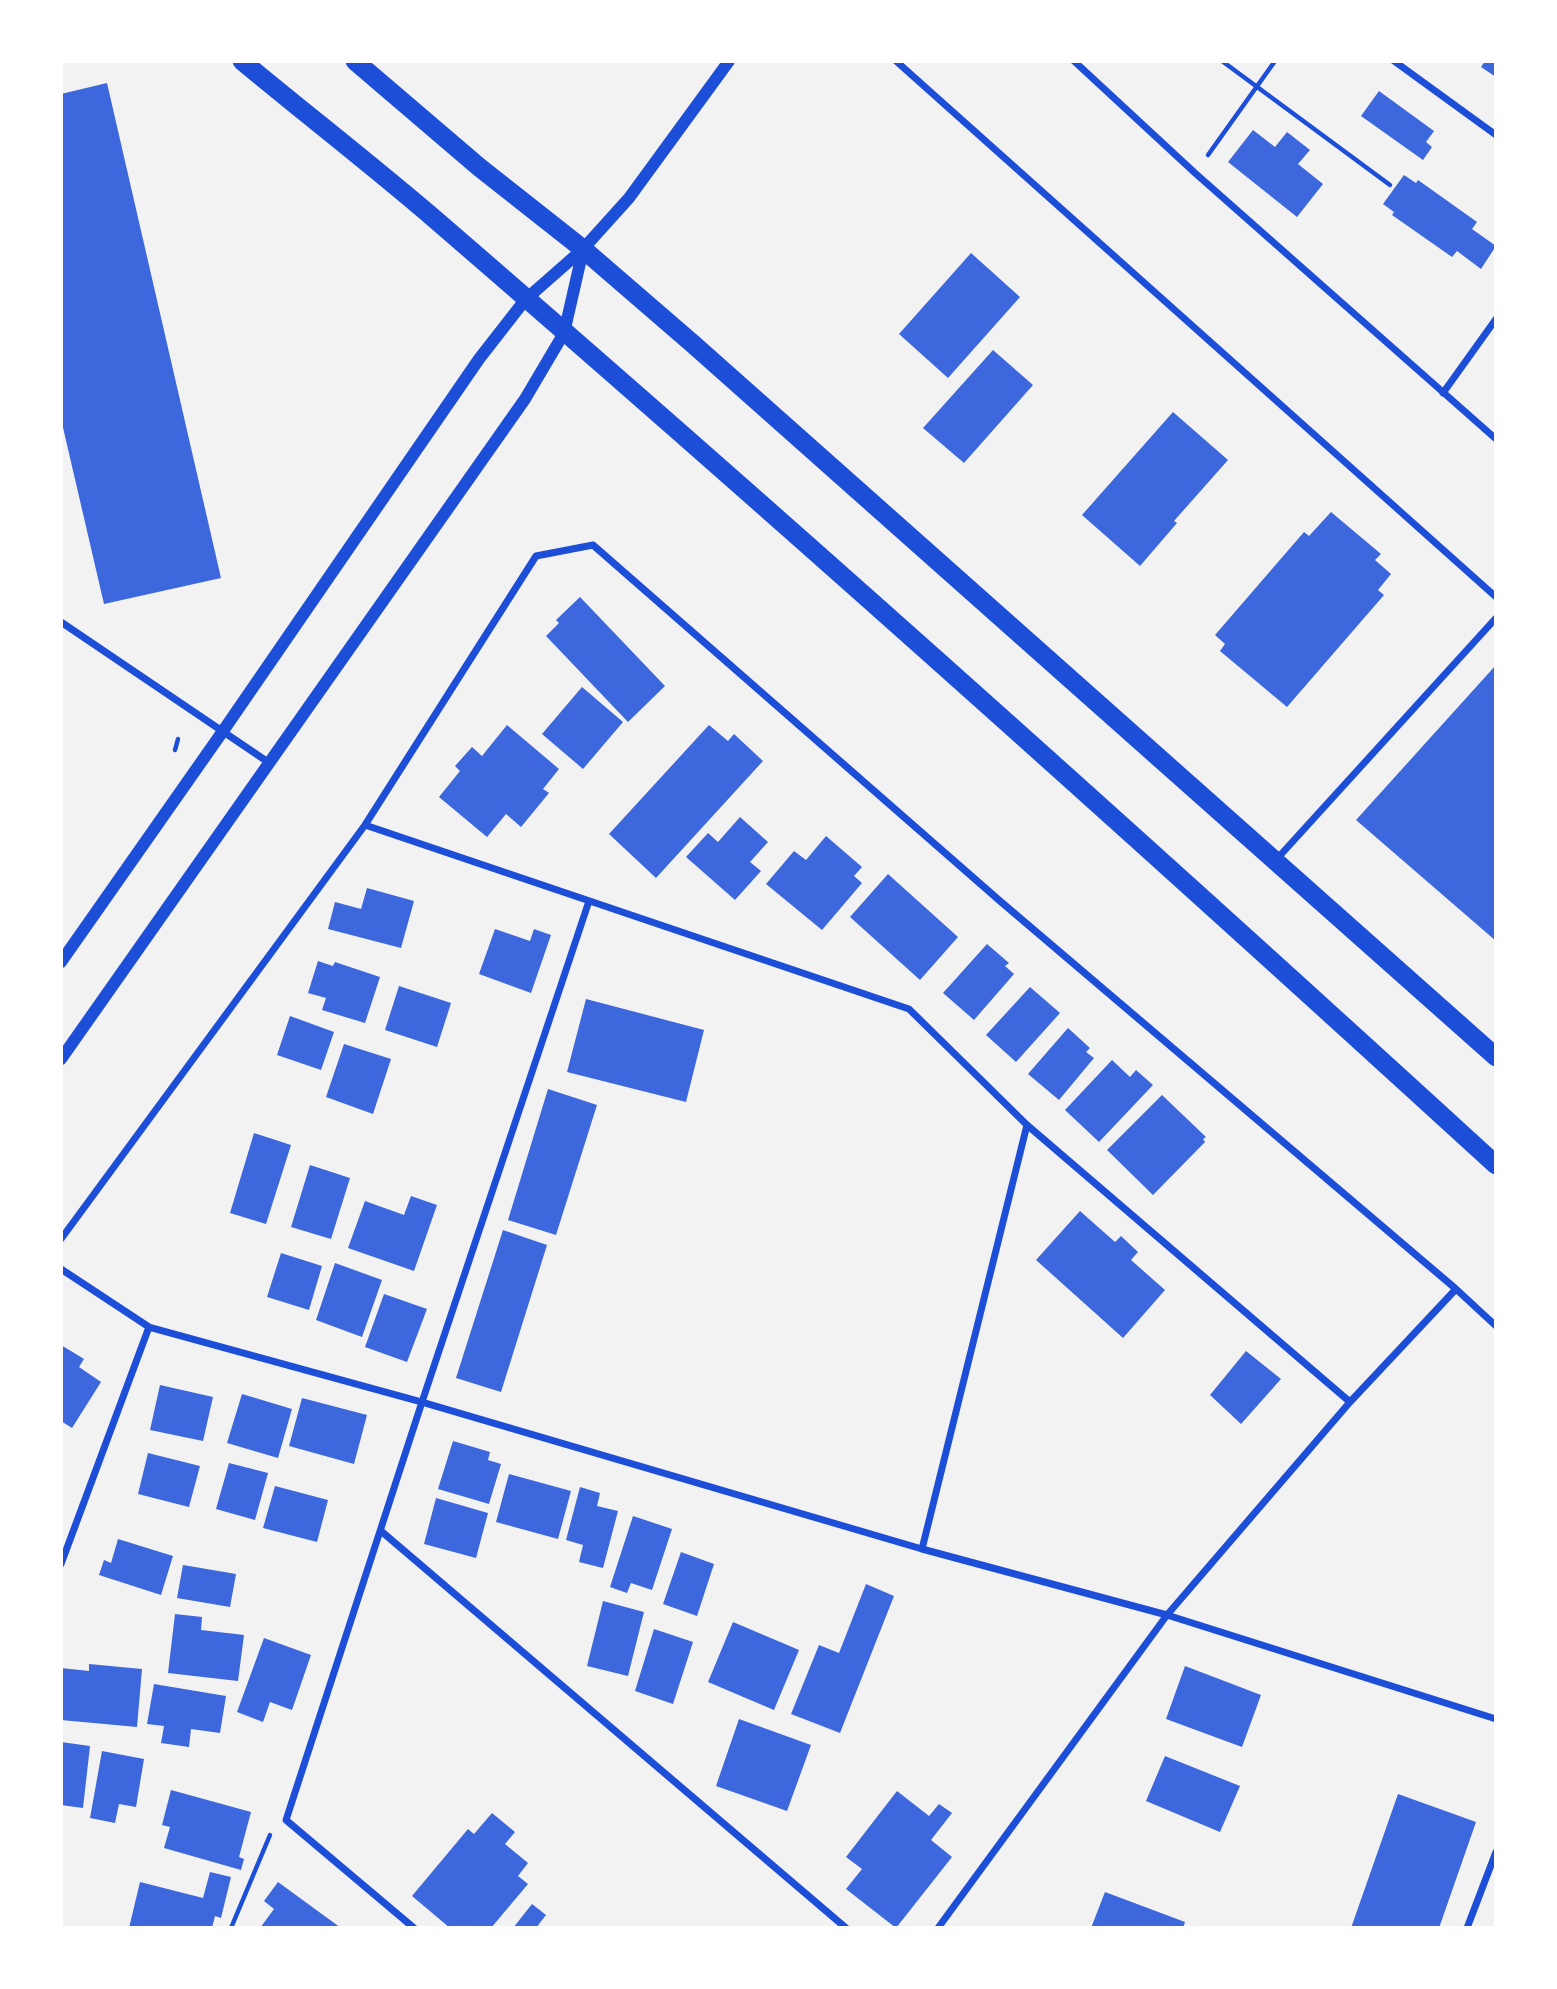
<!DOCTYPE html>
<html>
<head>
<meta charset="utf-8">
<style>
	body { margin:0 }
	#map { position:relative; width:1557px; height:1989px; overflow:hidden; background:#f2f2f2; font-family:Poppins,sans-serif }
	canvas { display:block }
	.frame { position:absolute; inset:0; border:63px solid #fff; pointer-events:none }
</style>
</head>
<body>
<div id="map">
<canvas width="1557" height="1989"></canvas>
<div class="frame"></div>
</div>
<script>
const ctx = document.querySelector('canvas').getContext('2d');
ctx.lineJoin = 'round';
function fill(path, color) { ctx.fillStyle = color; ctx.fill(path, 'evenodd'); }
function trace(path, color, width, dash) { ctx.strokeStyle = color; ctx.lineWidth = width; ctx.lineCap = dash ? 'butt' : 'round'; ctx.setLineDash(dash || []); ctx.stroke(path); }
const building = new Path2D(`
	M1485,61h11v16l-15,-10z
	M107,83l114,495 -117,26 -43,-185v-325z
	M1379,91l55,40 -8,11 6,5 -9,13 -62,-44z
	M1253,130l22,17 12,-15 23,18 -12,14 25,20 -26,33 -69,-55z
	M1404,175l12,8 2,-3 59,42 -5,7 24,17 -15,23 -24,-18 -5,6 -60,-42 2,-3 -11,-8z
	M971,253l49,44 -72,81 -49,-44z
	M993,350l40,35 -69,78 -41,-35z
	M1173,412l55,48 -54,61 3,2 -37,43 -58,-51z
	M1331,512l50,42 -6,6 16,14 -13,16 6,5 -97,112 -67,-56 5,-7 -10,-9 89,-103 5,4z
	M580,597l85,89 -37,36 -82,-86 13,-13 -3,-3z
	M1496,665v276l-140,-121z
	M582,687l41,35 -40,47 -41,-35z
	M507,725l52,44 -16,20 6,4 -28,34 -15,-13 -19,23 -48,-40 21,-26 -5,-5 17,-19 10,9z
	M709,725l19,16 6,-7 29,27 -107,117 -47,-44z
	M740,817l28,25 -18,20 11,9 -26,29 -49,-43 22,-24 10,9z
	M826,836l36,31 -8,9 8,7 -40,47 -56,-46 28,-33 12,9z
	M888,874l70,63 -38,43 -70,-63z
	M367,888l47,13 -13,47 -73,-19 7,-27 26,7z
	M495,929l35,12 4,-12 17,6 -20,58 -52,-19z
	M987,944l22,19 -4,3 9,8 -40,46 -31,-27z
	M318,961l15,5 2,-4 45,15 -15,46 -43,-13 4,-12 -18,-5z
	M399,986l52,17 -14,44 -52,-17z
	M1030,987l30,26 -44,49 -30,-27z
	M586,999l118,31 -18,72 -119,-30z
	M290,1016l44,16 -13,38 -44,-15z
	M1068,1028l22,20 -4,4 8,6 -35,42 -31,-26z
	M344,1044l47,15 -18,55 -47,-17z
	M1112,1060l18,17 6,-7 17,15 -54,57 -34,-32z
	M548,1089l49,16 -41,130 -48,-15z
	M1162,1095l44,42 -3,2 2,3 -52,53 -46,-45z
	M254,1133l37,12 -25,79 -36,-11z
	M310,1165l40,13 -19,61 -40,-12z
	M411,1196l26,9 -23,66 -66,-23 17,-47 39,14z
	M1080,1211l35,31 6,-6 17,16 -7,8 34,30 -42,48 -87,-78z
	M503,1230l44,15 -46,147 -45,-14z
	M281,1253l41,13 -13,44 -42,-13z
	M335,1263l47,17 -20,57 -46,-17z
	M384,1294l43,15 -20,53 -42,-15z
	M61,1345l23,14 -5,8 22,15 -29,46 -11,-7z
	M1246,1351l35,28 -40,45 -31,-29z
	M160,1385l53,12 -10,44 -53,-11z
	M242,1394l50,15 -14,49 -51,-15z
	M302,1398l65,17 -13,49 -65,-18z
	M453,1441l37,11 -2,8 13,4 -12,40 -51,-15z
	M148,1453l52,13 -11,41 -51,-13z
	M229,1463l39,10 -13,47 -39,-11z
	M509,1474l62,17 -13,48 -62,-17z
	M275,1486l53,14 -11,42 -54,-14z
	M580,1487l20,6 -3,13 21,5 -15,57 -24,-6 4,-17 -17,-5z
	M436,1498l52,15 -12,45 -52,-14z
	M633,1516l39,13 -20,61 -21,-7 -4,10 -17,-6z
	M118,1539l55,17 -12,39 -62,-20 5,-15 7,3z
	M681,1552l33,12 -17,52 -34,-12z
	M183,1565l53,9 -6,33 -53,-9z
	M866,1584l28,12 -54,137 -49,-19 28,-69 20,8z
	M603,1601l41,11 -16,64 -41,-10z
	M175,1614l27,3 -1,13 43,5 -6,46 -70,-8z
	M733,1622l66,28 -25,60 -66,-28z
	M654,1629l39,13 -20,62 -38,-13z
	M264,1638l47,17 -19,55 -22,-8 -7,20 -26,-10z
	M89,1664l53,5 -5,58 -76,-7v-52l28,3z
	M1185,1666l76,29 -19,52 -76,-28z
	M154,1684l72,12 -6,37 -29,-4 -2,18 -28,-4 3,-17 -17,-2z
	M739,1719l72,26 -24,66 -71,-25z
	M61,1742l29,4 -7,62 -22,-3z
	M102,1751l42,8 -8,48 -17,-3 -4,19 -25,-5z
	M1165,1756l75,30 -20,46 -74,-31z
	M171,1790l80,22 -12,45 5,2 -3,11 -77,-22 6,-21 -8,-2z
	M897,1791l32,25 10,-12 13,9 -21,27 21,17 -56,71 -50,-39 16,-20 -16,-12z
	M1398,1794l78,28 -37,106h-88z
	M492,1813l23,19 -10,12 23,19 -10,13 10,8 -37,44h-41l-38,-32 56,-67 6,5z
	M210,1872l21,5 -10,41 -6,-2 -3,12h-83l11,-46 63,16z
	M278,1882l63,46h-81l14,-19 -10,-8z
	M1105,1892l80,30 -2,6h-92z
	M532,1904l14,11 -10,13h-23z`);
const path = new Path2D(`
	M1222,61l168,124
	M1208,155l67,-94
	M175,750l3,-11
	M231,1928l39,-93`);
const minor = new Path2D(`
	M896,61l600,536
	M1074,61l121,112 301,266
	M1394,61l102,74
	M1443,393l53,-74
	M61,622l207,140
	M365,825l544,184 118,116 323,277
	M1275,861l221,-243
	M61,1239l304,-414 171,-269 57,-11 407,356 456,388 40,37
	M61,1269l88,58 273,75 500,147 245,66 329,104
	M381,1531l465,397
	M922,1549l105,-424
	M61,1564l88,-237
	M414,1928l-128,-108 136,-418 167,-501
	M938,1928l229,-313 183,-213 106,-113
	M1467,1928l29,-76`);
const tertiary = new Path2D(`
	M61,962l162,-231 256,-372 46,-59 58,-51 46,-51 100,-137
	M61,1059l464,-660 39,-66 19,-83`);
const trunk = new Path2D(`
	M242,61c65,54 131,105 195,160 358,309 710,625 1059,944
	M355,61l124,106 104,82 110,95 803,713`);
fill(building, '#3d67dc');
trace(path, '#1d4ed8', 4.5);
trace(minor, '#1d4ed8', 7);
trace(tertiary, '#1d4ed8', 12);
trace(trunk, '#1d4ed8', 19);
</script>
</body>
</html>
